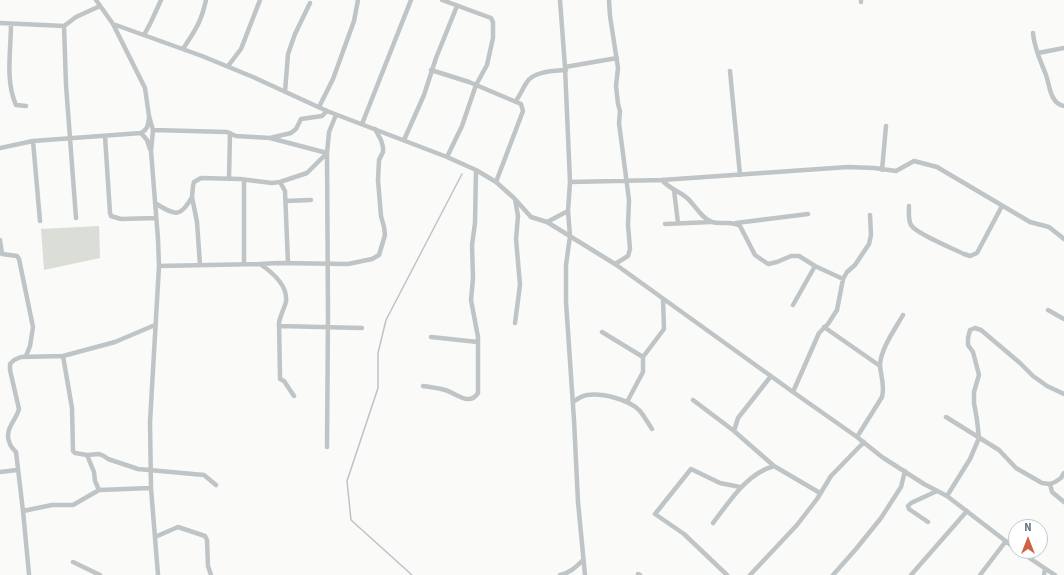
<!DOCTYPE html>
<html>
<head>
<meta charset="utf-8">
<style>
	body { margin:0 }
	#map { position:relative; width:1064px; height:575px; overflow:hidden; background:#fafaf8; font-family:"Source Sans 3",sans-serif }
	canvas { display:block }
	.north { position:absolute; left:1008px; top:519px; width:40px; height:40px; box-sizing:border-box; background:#fff; border:1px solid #c2c8cc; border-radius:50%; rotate:0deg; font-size:11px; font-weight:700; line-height:16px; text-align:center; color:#67757f }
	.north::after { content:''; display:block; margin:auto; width:14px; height:18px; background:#d06142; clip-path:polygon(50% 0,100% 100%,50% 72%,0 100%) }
</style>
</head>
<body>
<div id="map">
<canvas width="1064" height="575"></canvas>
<div class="north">N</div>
</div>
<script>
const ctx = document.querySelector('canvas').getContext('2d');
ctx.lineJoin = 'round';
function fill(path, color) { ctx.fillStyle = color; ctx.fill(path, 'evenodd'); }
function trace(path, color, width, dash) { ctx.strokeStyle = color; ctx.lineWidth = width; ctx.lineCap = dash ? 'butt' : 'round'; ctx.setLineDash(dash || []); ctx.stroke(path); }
const green = new Path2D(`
	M99,226l1,32 -56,12 -3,-41z`);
const stream = new Path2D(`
	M412,575l-61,-55 -4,-39 31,-93v-35l8,-33 76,-146`);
const minor = new Path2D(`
	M96,0l17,24 32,64 4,28 4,14 -2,21 7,88 1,27 -9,156 1,66 7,87
	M442,0l49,18 2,4v16l-6,27 -11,20 -14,41 -15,31
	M560,0l5,67 5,115 -2,29 2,25 -4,29v37l8,118 4,82 7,73
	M609,0l1,16 8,52 -2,18 2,18 2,7 -1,12 10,77 -1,25 2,24 -2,7 -13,8
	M861,0v2
	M0,23l64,3 12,-9 24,-11
	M11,24c0,26 -6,57 5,81l10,1
	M113,24l89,32 51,21 74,34 120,46 29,13 20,12 18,16 17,19 16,5 68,42 178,128 64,45 25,20 42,27 23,12 69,53
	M64,26l2,59 10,133
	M1033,33c1,15 8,29 13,42 3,8 3,17 8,24 2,4 6,6 10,7
	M144,35l7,-13 10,-22
	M183,49c12,-19 18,-26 23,-49
	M1038,53l26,-5
	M228,66l13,-17 19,-49
	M565,67l52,-9
	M431,70l38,12 52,22 2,7 -27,71
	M730,71l10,104
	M285,92l3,-38 7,-20 15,-31
	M516,101c4,-6 7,-13 11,-19 7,-11 27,-11 39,-12
	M319,107l14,-28 21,-58 4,-21
	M362,124l49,-124
	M153,130l74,2 9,4 34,2 21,-5 5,-4 5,-10 21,-3 5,-5
	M141,133l6,7 3,9
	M105,136l5,77 1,3 10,3 35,-1
	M270,138l57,15 1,161 -1,133
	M404,140l20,-45 12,-37 21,-52
	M33,141l7,80
	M0,148l33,-7 108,-8c7,-4 7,-8 8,-15
	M882,170l4,-44
	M229,179l1,-46
	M244,180v84
	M662,180c7,9 18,11 25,18 8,7 15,21 25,24 9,3 20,-2 28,4l15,29 13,9 9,-2 14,-6h8l16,10 28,13
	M280,182l5,9 3,72
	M570,182l92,-2 186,-13 26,1 22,3 18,-10 23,6 93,55 19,5 15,12
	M674,190l4,33
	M515,199l3,17 -2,23 4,46 -5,38
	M286,201l25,-1
	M155,203c19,12 25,16 37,-6
	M909,206c0,5 -1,14 2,19 4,8 43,24 53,29l6,2 7,-3 25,-47
	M547,222l21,-11
	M736,223l72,-9
	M665,224l46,-2
	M0,240l2,14 15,2 2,3 14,68 -3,19 -4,10
	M260,264c12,8 28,22 26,38 -2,7 -6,14 -7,21l1,54v2l4,2 10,15
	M200,265l-3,-43 -5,-25 1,-11 1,-4 7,-4 39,1 32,4 8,-1 27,-9 20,-20 2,-21 7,-17
	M159,266l101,-2 17,-1 71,1 24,-5 7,-4 6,-20 -1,-8 -3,-11 -3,-36 1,-20 4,-8v-5l-2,-7 -6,-11
	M793,305l22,-39
	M1048,310l16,9
	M279,326l83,2
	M824,327l56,39
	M602,332l41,25
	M431,337l47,5
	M63,356l9,52 1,43 2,2 12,2 12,-1 5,2 4,3 30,10 66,6 12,10
	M771,376l-33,42 -4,13 40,35 46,27
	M423,386c7,1 15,2 22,4 11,3 24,17 33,3v-56l-7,-37 2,-22 -1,-33 3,-22 1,-53
	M793,392l26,-59 9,-9 9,-14 6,-31 4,-7 8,-7 14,-21 2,-9 -1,-20
	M693,400l41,31
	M573,402c4,-3 9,-6 14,-7 15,-2 42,4 53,16 4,5 8,12 12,18
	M627,402l16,-30v-15l21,-28 -1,-30
	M946,417l53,33 17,18 26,15 8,1 5,-2 6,-4 3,-5
	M857,437l25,-40c3,-12 -1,-20 -2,-31 0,-16 15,-37 23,-51
	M87,455l7,17 1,9 4,9
	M0,472l17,-2
	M1050,484l2,8 12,10
	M947,496l23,-37 9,-21 -2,-18 -3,-17v-11l5,-17 -6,-23 -5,-7v-7l2,-8 5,-2 6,2 39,33 13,13 14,10 17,8
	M23,511l29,-6h21l26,-15 52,-2
	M928,522l-19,-13 -1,-3 3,-3 26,-12
	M713,523c17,-22 33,-49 61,-57
	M155,537l23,-10 27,9 2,4 1,26 3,9
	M1019,551l36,24
	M73,562l27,13
	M29,574l-6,-63 -7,-59c-2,-2 -5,-5 -6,-8 -7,-14 6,-23 9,-35l-9,-39v-6l4,-4 7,-3 42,-1 52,-14 40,-17
	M638,574l2,1
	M560,575c10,-2 16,-8 23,-15
	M727,575l-43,-41 -29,-20 36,-45 29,14 20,4
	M750,575l47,-50 20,-26 14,-23 33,-34
	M833,575l23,-26 25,-31 20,-31 4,-16
	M911,575l56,-64
	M980,575l26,-34
	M1044,575l1,-6`);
fill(green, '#daded7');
trace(stream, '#bbc4c8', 1.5);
trace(minor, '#bfc4c7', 4.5);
</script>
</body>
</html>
